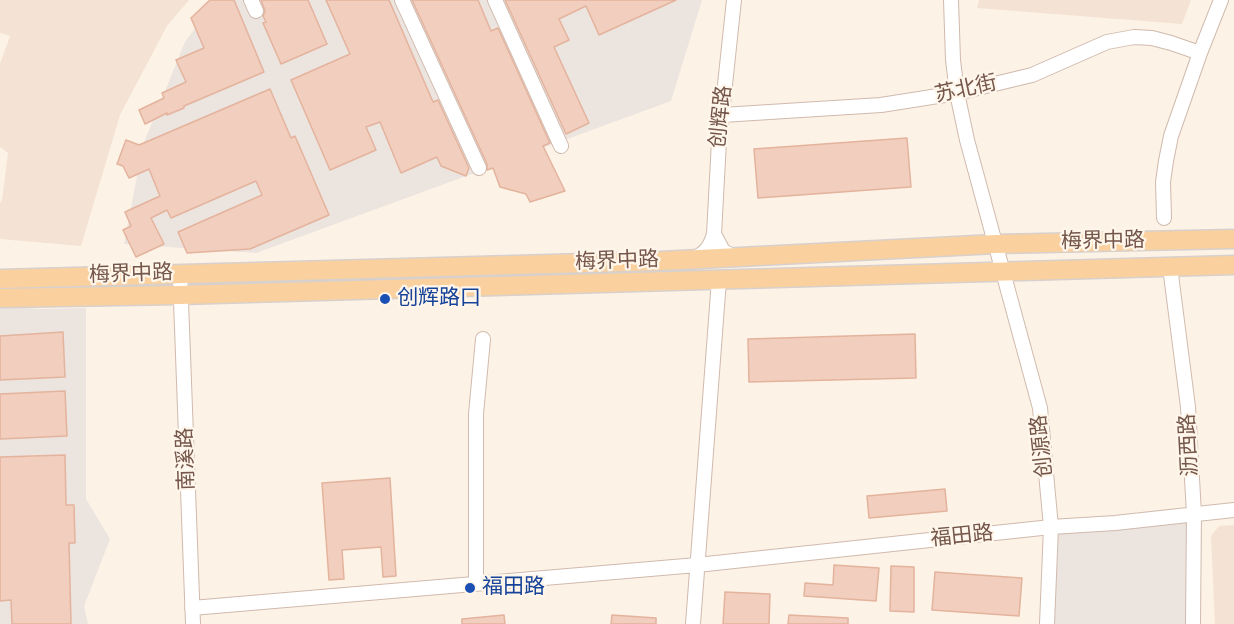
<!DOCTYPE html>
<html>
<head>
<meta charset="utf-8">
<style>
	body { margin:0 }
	canvas { display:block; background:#fcf2e5 }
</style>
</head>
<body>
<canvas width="1234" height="624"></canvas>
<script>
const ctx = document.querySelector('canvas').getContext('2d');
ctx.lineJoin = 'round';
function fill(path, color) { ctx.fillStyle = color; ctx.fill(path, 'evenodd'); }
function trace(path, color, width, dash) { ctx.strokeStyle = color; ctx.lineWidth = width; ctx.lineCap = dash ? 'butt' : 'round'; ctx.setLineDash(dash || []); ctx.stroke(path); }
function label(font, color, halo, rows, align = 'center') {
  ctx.font = font + ' "Nunito Sans","Noto Sans SC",sans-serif'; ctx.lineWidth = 4.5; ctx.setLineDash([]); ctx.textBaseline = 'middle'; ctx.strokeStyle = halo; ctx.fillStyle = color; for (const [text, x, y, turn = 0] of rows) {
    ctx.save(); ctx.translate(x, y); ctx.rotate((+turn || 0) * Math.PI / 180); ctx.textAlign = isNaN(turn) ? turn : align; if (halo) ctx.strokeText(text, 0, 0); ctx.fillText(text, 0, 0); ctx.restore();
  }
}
const residential = new Path2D(`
	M0,0h189l-22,26 -47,89 -39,131 -81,-7v-36l2,-3 6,-47 -8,-6v-83l10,-28 -10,-3z
	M979,0h212l-9,24 -205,-16z
	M1234,525v99h-19l-4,-88 8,-10z`);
const industrial = new Path2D(`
	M215,0h487l-31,101 -415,152 -132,-9 19,-99 42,-103z
	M0,306l40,3 46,-1v191l24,40 -26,67 4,18h-88z
	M1194,514l-1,110h-146l4,-97z`);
const building = new Path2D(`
	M210,0h24l30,72 -80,34v2l-17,7v-2l-22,11 -6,-14 25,-12 -2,-5 24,-11 -10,-22 28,-12 -13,-30z
	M261,0h47l19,44 -46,20 -18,-41 3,-1 -3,-6 2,-5z
	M326,0h63l44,102 5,-2 31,68 -3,8 -25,-10 -4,-9 -36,16 -21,-51 -14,5 10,23 -46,20 -39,-90 59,-26z
	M412,0h66l13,31 7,-3 52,115 -7,3 22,45 -35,11 -4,-8 -26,-7 -7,-19 -6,2v-6z
	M505,0h171l-77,35 -13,-29 -27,13 10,21 -15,7 35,76 -23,11z
	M270,89l21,49 4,-2 34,79 -79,34 -63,4 -9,-21 84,-37 -6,-14 -85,37 -4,-8 -16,8 13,26 -28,13 -13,-27 8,-4 -6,-14 35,-16 -11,-27 -20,9 -6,-12 -6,-2 9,-24 13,5z
	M907,138l4,49 -153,11 -4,-49z
	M63,332l2,45 -65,3v-44z
	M915,334l1,44 -167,4 -1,-43z
	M65,391l2,45 -67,3v-45z
	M65,455l1,50h8l1,38h-6l2,81h-59l-1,-24 -11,1v-144z
	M390,478l6,98 -13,1 -2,-30 -39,3 2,29 -15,1 -7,-97z
	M945,489l2,22 -78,7 -2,-22z
	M834,565l45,3 -3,33 -72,-5 1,-13 28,2z
	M891,566l23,1v45l-24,-1z
	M935,572l87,6 -3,38 -87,-6z
	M725,592l45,2 -1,30h-46z
	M504,615l1,9h-43v-5z
	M612,615l44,3v6h-45z
	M789,615l59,3v6h-60z`);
const minor = new Path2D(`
	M251,0l5,11
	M402,0l77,168
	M495,0l66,146
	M951,0l2,60 4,33 10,47 73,268 11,119 -4,97
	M722,115l159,-10 76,-12 75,-18 75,-33 27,-5 18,1 19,5 29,10
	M1164,218l-1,-36 3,-21 5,-25 29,-83 21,-53
	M714,234l5,-93 15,-141
	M693,259c13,-6 17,-12 21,-25l9,17 11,6
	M1170,267l18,140 6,107 -1,110
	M180,274l13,350
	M476,584v-170l7,-75
	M192,608l505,-43 354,-38 64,-4 119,-13
	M693,624l26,-344`);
const major = new Path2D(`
	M0,279l660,-18 336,-17 238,-5
	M0,298l180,-3 1054,-30`);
const markers = [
	[385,299,6,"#1a4fb4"],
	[470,588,6,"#1a4fb4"]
];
const streetNames = [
	["苏北街",966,90,-12],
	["创辉路",722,117,-84],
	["梅界中路",1103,242,-1],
	["梅界中路",617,262,-2],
	["梅界中路",131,275,-2],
	["沥西路",1190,445,-93],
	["创源路",1043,446,-96],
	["南溪路",187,459,-92],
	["福田路",962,537,-6]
];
const transitNames = [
	["创辉路口",397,299],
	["福田路",482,588]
];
fill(residential, '#f4e3d4');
fill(industrial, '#ece4df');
fill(building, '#f1cebd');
trace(building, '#e4b39d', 1.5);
trace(minor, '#d0baae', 16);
trace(major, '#d8d0cc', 21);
trace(minor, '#fff', 14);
trace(major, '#fad19e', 18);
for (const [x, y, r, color] of markers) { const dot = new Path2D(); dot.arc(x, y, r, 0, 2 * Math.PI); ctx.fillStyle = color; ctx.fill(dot); trace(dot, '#fff6eb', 2); }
label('21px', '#75564a', '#fff6eb', streetNames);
label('21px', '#164399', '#fff6eb', transitNames, 'left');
</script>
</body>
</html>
